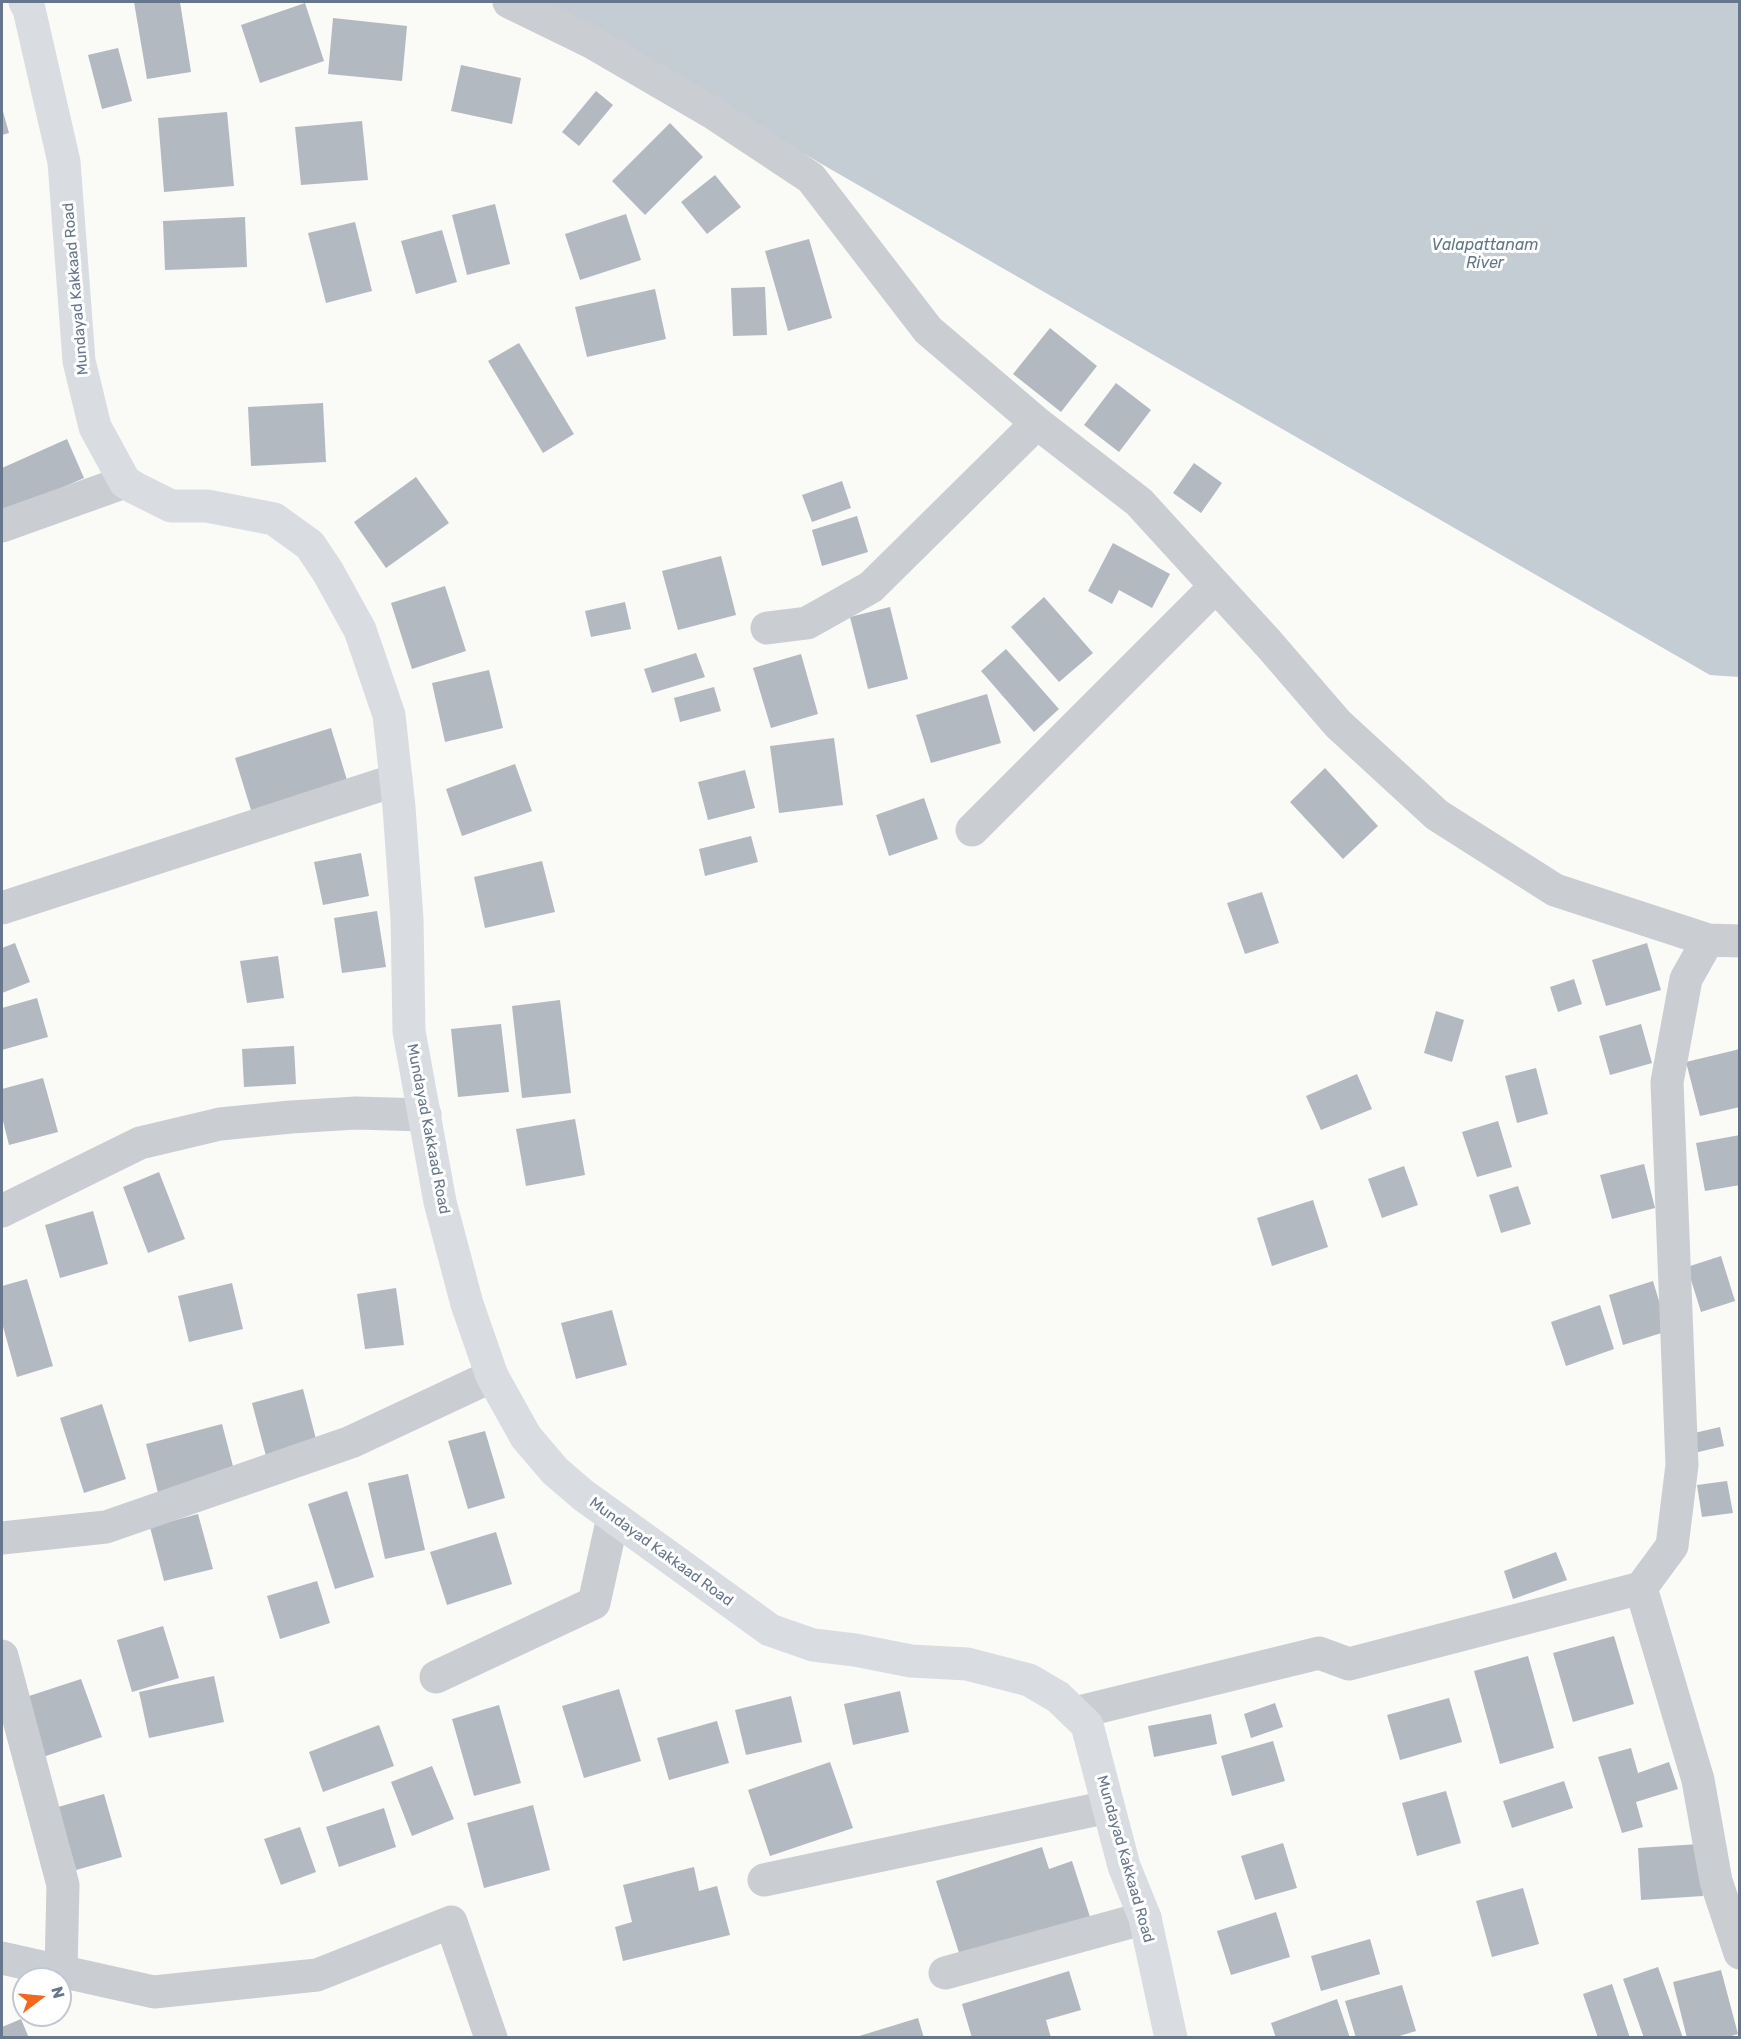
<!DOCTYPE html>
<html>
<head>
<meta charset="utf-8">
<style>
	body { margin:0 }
	#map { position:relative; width:1741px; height:2039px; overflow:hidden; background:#fafaf7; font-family:Rubik,sans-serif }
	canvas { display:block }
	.frame { position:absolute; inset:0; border:3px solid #66768c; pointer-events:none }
	.north { position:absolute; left:12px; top:1967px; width:60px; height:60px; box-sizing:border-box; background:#fff; border:2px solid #c2c8d1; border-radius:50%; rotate:74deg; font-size:16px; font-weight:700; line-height:24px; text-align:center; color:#66768c }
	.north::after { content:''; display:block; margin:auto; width:21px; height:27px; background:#f6671c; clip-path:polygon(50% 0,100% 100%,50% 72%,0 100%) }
</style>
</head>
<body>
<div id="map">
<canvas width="1741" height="2039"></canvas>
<div class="frame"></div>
<div class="north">N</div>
</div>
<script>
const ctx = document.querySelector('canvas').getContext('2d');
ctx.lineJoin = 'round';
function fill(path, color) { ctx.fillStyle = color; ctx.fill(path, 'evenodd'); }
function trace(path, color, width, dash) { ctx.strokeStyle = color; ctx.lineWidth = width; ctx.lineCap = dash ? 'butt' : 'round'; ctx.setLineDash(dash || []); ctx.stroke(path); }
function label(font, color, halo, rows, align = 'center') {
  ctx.font = font + ' Rubik,sans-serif'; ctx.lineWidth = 6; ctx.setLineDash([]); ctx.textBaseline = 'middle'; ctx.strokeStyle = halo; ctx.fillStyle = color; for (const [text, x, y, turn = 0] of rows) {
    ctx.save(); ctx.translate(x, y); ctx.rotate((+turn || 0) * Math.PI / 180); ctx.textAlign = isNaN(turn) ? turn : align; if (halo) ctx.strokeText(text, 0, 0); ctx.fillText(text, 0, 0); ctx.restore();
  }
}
const water = new Path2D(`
	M540,2h1199v675l-29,-2z`);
const building = new Path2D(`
	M134,2h46l11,70 -44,7z
	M305,3l19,58 -64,22 -19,-58z
	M333,18l74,8 -5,55 -74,-7z
	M118,48l14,53 -30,8 -14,-54z
	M461,65l60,13 -9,46 -61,-13z
	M596,91l17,14 -34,41 -17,-14z
	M2,108l7,25 -7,2z
	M227,112l7,74 -70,6 -6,-74z
	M362,121l6,59 -67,5 -6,-58z
	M670,123l33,34 -58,58 -33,-34z
	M715,175l26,32 -34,27 -26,-32z
	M495,204l15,60 -43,11 -15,-60z
	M626,214l15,46 -61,20 -15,-46z
	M245,217l2,50 -82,3 -2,-49z
	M355,222l17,69 -46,12 -18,-70z
	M442,230l15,52 -41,12 -15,-53z
	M809,239l23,79 -44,13 -23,-80z
	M765,287l2,48 -34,1 -2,-48z
	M655,289l11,50 -79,18 -12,-50z
	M1050,328l47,38 -36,46 -48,-38z
	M519,343l55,91 -31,19 -55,-92z
	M1116,383l35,27 -32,42 -35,-27z
	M323,403l3,59 -75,4 -3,-59z
	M67,439l17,39 -82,36v-46z
	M1194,463l28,20 -21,30 -28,-20z
	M416,477l33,46 -63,45 -32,-46z
	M842,481l9,27 -39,14 -10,-27z
	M857,516l11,36 -46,14 -10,-36z
	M1113,543l57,31 -18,34 -33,-18 -7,14 -24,-13z
	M721,556l15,59 -58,15 -16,-59z
	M445,586l21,65 -54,18 -21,-66z
	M1044,597l49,56 -34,29 -48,-55z
	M625,602l6,27 -40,8 -6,-26z
	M890,607l18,72 -40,10 -18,-72z
	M1006,649l53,60 -25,23 -53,-61z
	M696,653l9,24 -53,16 -8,-24z
	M801,654l17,60 -47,14 -18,-60z
	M489,670l14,58 -58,14 -13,-59z
	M714,687l7,24 -41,11 -6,-24z
	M987,694l14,49 -70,20 -15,-48z
	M331,728l20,65 -96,30 -20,-65z
	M834,738l9,67 -64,8 -9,-67z
	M515,764l17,47 -70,25 -16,-47z
	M1325,768l53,58 -35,33 -53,-57z
	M745,770l10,38 -47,12 -10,-38z
	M924,798l14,41 -49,17 -13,-41z
	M751,836l7,26 -53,14 -6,-27z
	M361,853l8,43 -46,9 -9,-43z
	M542,861l13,51 -70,16 -11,-51z
	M1262,892l17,51 -34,11 -18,-51z
	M377,911l9,56 -44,6 -8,-55z
	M15,943l15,39 -28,11v-45z
	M1647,943l14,47 -55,16 -14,-46z
	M278,956l6,42 -37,5 -7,-42z
	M1574,979l8,25 -24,8 -8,-25z
	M37,998l11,39 -46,13v-42z
	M560,1000l11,93 -49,5 -10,-92z
	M1436,1011l28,9 -12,42 -28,-9z
	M501,1024l8,68 -51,5 -7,-68z
	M1641,1024l11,39 -42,12 -11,-39z
	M294,1046l2,38 -52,3 -2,-38z
	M1740,1049v58l-40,9 -14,-54z
	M1536,1068l12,46 -31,9 -12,-47z
	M1357,1074l15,35 -51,21 -15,-34z
	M43,1078l15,54 -49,13 -7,-28v-28z
	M575,1119l10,56 -59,11 -10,-57z
	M1498,1121l14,46 -35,10 -15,-45z
	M1740,1135v50l-35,6 -9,-48z
	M1644,1164l11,44 -43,11 -12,-44z
	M1404,1166l14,39 -36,13 -14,-39z
	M159,1172l26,67 -37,14 -25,-66z
	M1518,1186l13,38 -30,9 -12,-38z
	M1313,1200l15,47 -56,19 -15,-48z
	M93,1211l15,53 -48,14 -15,-53z
	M1721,1256l14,45 -34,11 -14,-45z
	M27,1279l26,87 -36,11 -15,-54v-37z
	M1653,1281l15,50 -45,14 -14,-50z
	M232,1283l11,46 -54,13 -11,-46z
	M396,1288l8,57 -39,4 -8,-55z
	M1600,1305l14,44 -48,17 -15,-44z
	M612,1310l15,55 -51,14 -15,-56z
	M303,1389l14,54 -51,13 -14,-53z
	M102,1404l24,75 -42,14 -24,-75z
	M222,1424l13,50 -77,19 -12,-49z
	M1720,1427l4,19 -30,7 -4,-19z
	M485,1431l20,67 -37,11 -20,-68z
	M408,1474l17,76 -40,9 -17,-76z
	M1727,1481l6,32 -31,4 -5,-32z
	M347,1491l27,86 -39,12 -27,-85z
	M198,1514l15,55 -49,12 -14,-54z
	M496,1532l16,52 -65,21 -17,-53z
	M1556,1552l11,28 -54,19 -9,-28z
	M317,1581l13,42 -50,16 -13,-43z
	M163,1626l16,52 -47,14 -15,-52z
	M1614,1636l20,68 -61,18 -20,-69z
	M1528,1656l26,92 -54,16 -26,-93z
	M214,1676l10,46 -75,16 -10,-46z
	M81,1679l21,58 -59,20 -20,-59z
	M619,1689l22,72 -57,17 -22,-72z
	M900,1691l9,41 -56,13 -9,-41z
	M791,1696l11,46 -56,13 -11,-45z
	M1449,1698l13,44 -62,18 -13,-45z
	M1275,1703l8,24 -32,11 -7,-24z
	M499,1705l22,78 -47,13 -22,-77z
	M1211,1714l6,30 -63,13 -6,-31z
	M717,1721l12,42 -60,17 -12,-42z
	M379,1725l15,41 -71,26 -14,-40z
	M1273,1741l12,40 -53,15 -11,-40z
	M1631,1748l7,25 31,-11 9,27 -42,13 7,25 -21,6 -24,-76z
	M830,1762l23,66 -83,28 -22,-66z
	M432,1766l22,53 -42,17 -21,-54z
	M1564,1781l9,27 -61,20 -9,-27z
	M1446,1791l15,52 -44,13 -15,-53z
	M104,1794l18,63 -46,13 -18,-63z
	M533,1805l17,65 -66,18 -17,-65z
	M384,1808l12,39 -57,20 -13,-40z
	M300,1827l16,45 -35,13 -17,-46z
	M1283,1843l14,45 -42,12 -14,-44z
	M1699,1844l4,52 -62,4 -3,-52z
	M1042,1847l7,22 23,-8 19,59 -129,42 -26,-81z
	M694,1867l5,24 18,-5 13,49 -107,26 -8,-34 17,-5 -9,-37z
	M1523,1888l16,56 -47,13 -16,-56z
	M1276,1912l14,45 -59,18 -14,-44z
	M1370,1939l10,35 -59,17 -10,-35z
	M1658,1967l25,71h-39l-21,-59z
	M1721,1970l17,64 -13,4h-38l-14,-56z
	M1069,1971l12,39 -35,10 5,18h-79l-10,-34z
	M1612,1984l18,54h-32l-15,-44z
	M1402,1985l14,46 -23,7h-37l-11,-37z
	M1337,1999l13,39h-74l-5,-15z
	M918,2018l6,20h-68v-1z
	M21,2019l8,19h-27v-11z`);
const minor = new Path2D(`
	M509,2l84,41 120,70 98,65 117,152 109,93 102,79 129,141 70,81 99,91 118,75 153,50 32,1
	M2,526l123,-44
	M767,628l40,-5 64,-36 166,-164
	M972,830l244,-244
	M2,908l394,-128
	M2,1211l138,-68 80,-19 71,-7 65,-4 69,2
	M2,1538l104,-11 245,-85 141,-66
	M1641,1588l31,-42 10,-81 -15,-383 19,-103 22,-39
	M2,1656l61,229 -2,86
	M436,1677l158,-74 19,-86
	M1075,1713l244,-60 30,11 292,-76 57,192 18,101 24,72
	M764,1880l344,-73
	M2,1958l152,34 163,-17 134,-53 40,116
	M945,1973l200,-55`);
const major = new Path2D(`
	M25,2l4,7 35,153 15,199 16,66 30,55 10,6 36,18h36l67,13 36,26 18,27 32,58 29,85 10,92 8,112 2,112 31,171 27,102 25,72 34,61 29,34 28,24 187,135 43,15 42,5 56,11 56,3 62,16 29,17 29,28 37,141 21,52 26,120`);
const streetNames = [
	["Mundayad Kakkaad Road",76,289,-95],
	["Mundayad Kakkaad Road",428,1129,79],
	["Mundayad Kakkaad Road",661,1552,36],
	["Mundayad Kakkaad Road",1125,1859,74]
];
const waterNames = [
	["Valapattanam",1485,245],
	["River",1485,263]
];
fill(water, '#c3cdd3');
fill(building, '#b2b9c1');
trace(minor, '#cacdd2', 33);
trace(major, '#d9dde2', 33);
label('15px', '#66768c', '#fff', streetNames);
label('italic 16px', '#627886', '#fff', waterNames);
</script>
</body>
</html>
